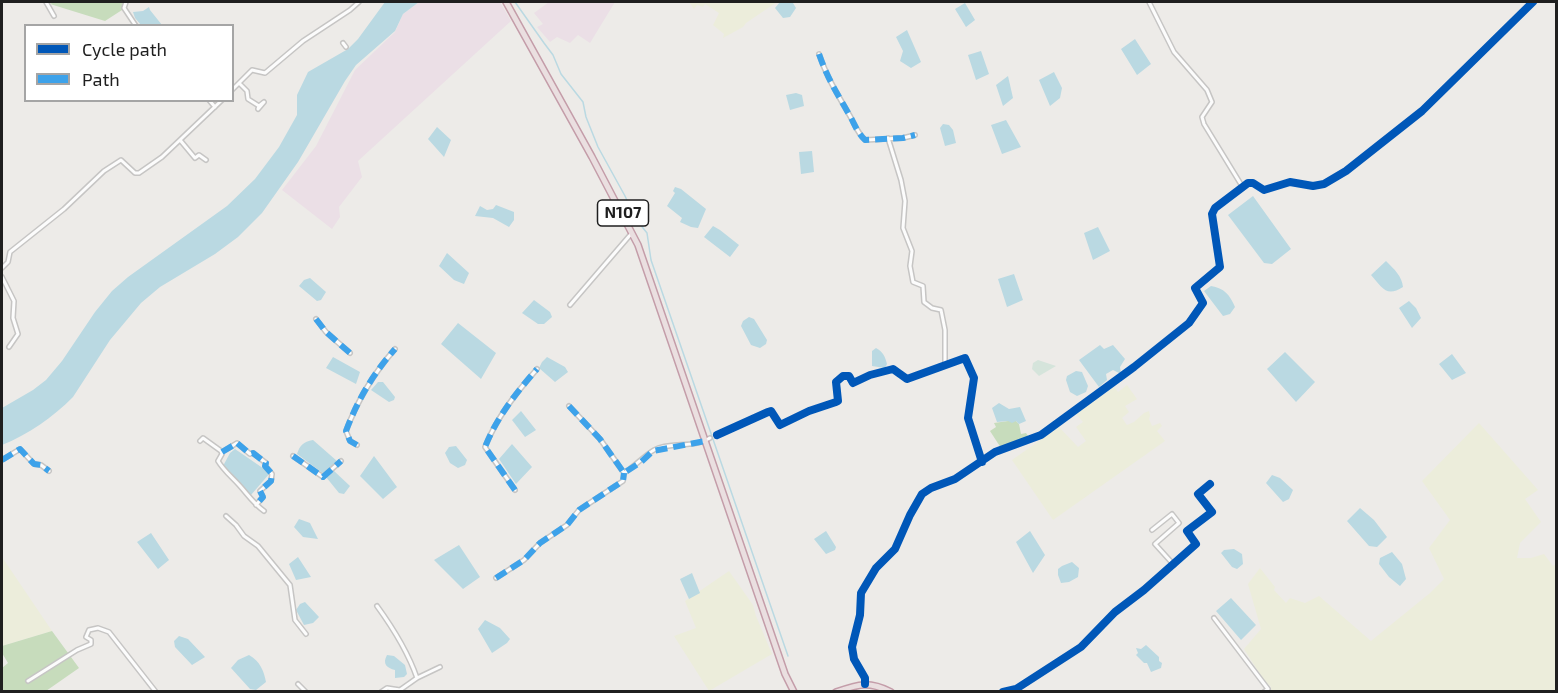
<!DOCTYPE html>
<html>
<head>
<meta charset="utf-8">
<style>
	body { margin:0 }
	#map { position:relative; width:1558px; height:693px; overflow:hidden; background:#edebe8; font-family:"Exo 2",sans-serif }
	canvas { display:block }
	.frame { position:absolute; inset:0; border:3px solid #1f1f1f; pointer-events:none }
	.legend { position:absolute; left:24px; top:24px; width:210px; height:78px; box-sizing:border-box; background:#fff; border:2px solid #a5a5a5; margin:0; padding:8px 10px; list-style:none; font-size:18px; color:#1f1f1f }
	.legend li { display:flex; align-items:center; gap:12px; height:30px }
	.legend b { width:30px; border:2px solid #a5a5a5 }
</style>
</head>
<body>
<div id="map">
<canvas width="1558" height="693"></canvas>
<div class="frame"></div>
<ul class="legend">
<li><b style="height:8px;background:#0057b8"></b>Cycle path</li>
<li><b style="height:8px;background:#3da2ea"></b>Path</li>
</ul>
</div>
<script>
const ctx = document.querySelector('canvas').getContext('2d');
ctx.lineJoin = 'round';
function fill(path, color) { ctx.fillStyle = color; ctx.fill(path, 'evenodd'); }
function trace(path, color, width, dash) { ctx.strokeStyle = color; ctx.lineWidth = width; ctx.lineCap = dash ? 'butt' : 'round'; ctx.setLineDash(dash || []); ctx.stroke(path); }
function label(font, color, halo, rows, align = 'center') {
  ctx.font = font + ' "Exo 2",sans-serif'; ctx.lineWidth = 6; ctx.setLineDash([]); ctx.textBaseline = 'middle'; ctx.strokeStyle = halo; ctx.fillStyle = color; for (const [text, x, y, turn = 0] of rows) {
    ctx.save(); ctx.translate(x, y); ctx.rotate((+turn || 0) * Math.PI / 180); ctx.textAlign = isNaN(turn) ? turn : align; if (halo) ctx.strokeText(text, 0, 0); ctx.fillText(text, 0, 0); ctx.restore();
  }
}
const industrial = new Path2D(`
	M419,2h81l11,19 -153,140 4,16 -23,30 1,10 -8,12 -50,-39 34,-44 39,-76 40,-38 8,-18z
	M549,2h66l-25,41 -12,-8 -8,8 -13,-6 -7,5 -13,-15 6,-3 -9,-11z`);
const farmland = new Path2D(`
	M689,2h88l-31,21 -3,4 -20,11 1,-4 -11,-9 6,-12 -14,-9 -2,3 -6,-2 -3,4z
	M1127,385l10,14 -12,7 4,6 -7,6 5,7 7,-3 10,-9 5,-2 1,5 -1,3 3,7 8,-3 2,3 -5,5 8,10 -112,79 -41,-60 47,-33 19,20 8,-6 -10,-14 7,-5 -7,-8 38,-27 4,5z
	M1479,423l59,67 -13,9 16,23 -21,21 -3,15h14l13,-4 9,12 3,-2v127h-289l4,-4 -8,-8 -19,-30 17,-20 -13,-45 12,-16 15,19 -1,3 12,13 4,-5 15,5 14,-7 52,45 59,-48 14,-14 -15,-31 21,-28 -28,-39z
	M2,557l50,74 -50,15z
	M729,571l24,34 3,11 16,38 -63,37 -35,-55 22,-8 -11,-27z`);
const forest = new Path2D(`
	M54,2h70l-2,8 -17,11 -55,-17z
	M1008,421h8l3,3 2,10 5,-1 4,6 -29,9 -11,-17 6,-4 -2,-4z
	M52,631l27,37 -33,23 -44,1v-24l6,-5 -6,-10v-7z`);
const wetland = new Path2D(`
	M1038,360l18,6 -17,10 -7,-7 1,-6z`);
const water = new Path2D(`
	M385,2h34l-16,12 -8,17 -39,34 -11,16 -47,81 -36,51 -24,24 -23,17 -55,33 -19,16 -31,37 -37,57c-21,21 -44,37 -71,48v-37l31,-18 13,-10 16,-19 33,-49 17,-21 16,-14 99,-71 28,-27 24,-32 18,-32v-20l11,-23 40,-23 10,-10z
	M780,2l13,1 3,5 -6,9 -7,1 -8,-10z
	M965,3l10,17 -9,7 -11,-18z
	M149,7l1,3 12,15h-21l-6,-7 -2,-6 10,-1z
	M907,30l14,32 -10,6 -11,-7 3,-10 -7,-14z
	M1135,39l16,25 -14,11 -16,-26z
	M981,51l8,23 -13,6 -8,-25z
	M1054,72l8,16 -2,10 -10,8 -11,-26z
	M1008,76l5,22 -10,8 -7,-21z
	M796,93l6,2 2,11 -14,4 -4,-15z
	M1006,120l15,27 -19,7 -11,-29z
	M943,124l6,1 4,5 3,13 -11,3 -5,-18z
	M437,127l14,13 -7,17 -16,-18z
	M812,151l2,21 -13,2 -2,-22z
	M675,187l6,2 25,20 -8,19 -7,-1 -11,-5 2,-4 -15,-12 8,-13 -2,-2z
	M1253,196l38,53 -19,15 -8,-1 -36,-48z
	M496,205l18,7v8l-5,7 -16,-9 -18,-2 5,-10 7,4 6,-1z
	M713,226l7,4 19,15 -9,12 -26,-20z
	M1098,227l12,24 -17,9 -9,-27z
	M447,253l22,20 -5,11 -10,-4 -15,-14z
	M1386,261c8,8 16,15 17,26 -17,11 -21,0 -32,-12z
	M1014,274l9,26 -16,7 -9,-28z
	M310,278l16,14 -5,8 -4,1 -18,-15 5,-6z
	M1211,286c13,2 19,9 24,21l-5,7 -7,2 -19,-25z
	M534,300l16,12 2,5 -8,7h-6l-16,-11z
	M1409,301l7,7 5,10 -9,10 -13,-20z
	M749,317l5,2 13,21 -1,4 -6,4 -9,-3 -10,-19 2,-5z
	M458,323l38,30 -15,26 -40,-35z
	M1100,345l4,4 9,-4 12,14 -5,8 1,7 -8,-4 -7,4 1,6 -8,7 -20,-27z
	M876,348c7,4 9,8 11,16l-2,4 -13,-2v-15z
	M1285,352l30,30 -19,20 -29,-33z
	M1452,354l14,19 -14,7 -13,-16z
	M333,357l27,15 -4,12 -30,-16z
	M547,357l18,10 3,5 -13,10 -16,-14 3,-6z
	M1076,371l6,1 6,14 -2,6 -9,4 -7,-4 -4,-12 1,-4z
	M378,382h5l12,15 -1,3 -5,2 -18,-12z
	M999,403l10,6 11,-2 6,14 -7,3 -3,-3 -4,2 -4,-2 -11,1 -5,-14z
	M521,411l15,19 -11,7 -13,-17z
	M313,440l24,21 -13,13 -27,-20c3,-9 6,-12 16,-14z
	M512,444l20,23 -16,17 -17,-25z
	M456,446l11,14 -2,5 -7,3 -8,-5 -5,-10 4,-6z
	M235,449l35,24 -19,22 -28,-29 7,-13z
	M374,456l23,31 -14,12 -23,-23z
	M333,470l17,16 -6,8 -5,-1 -13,-16z
	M1272,475l8,3 13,12 -4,9 -6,3 -17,-19z
	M1360,508l14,12 13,17 -10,10 -8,-1 -22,-25z
	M299,519l11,4 8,16 -15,-2 -9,-10z
	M826,531l10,16 -1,3 -9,4 -12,-15z
	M1030,531l15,24 -12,18 -17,-31z
	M151,533l18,27 -11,9 -21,-27z
	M459,545l21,32 -17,12 -29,-29z
	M1234,549l8,5 1,10 -6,5 -5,-2 -11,-14 3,-3z
	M1392,552l10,12 4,15 -6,7 -11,-9 -10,-13 1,-6z
	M298,557l13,20 -15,3 -7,-16z
	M1072,562l7,6 -1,9 -9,5 -8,1 -3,-8v-6l4,-3z
	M692,573l8,20 -11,6 -9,-20z
	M1231,598l25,27 -15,15 -25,-29z
	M305,602l14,15 -6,6 -9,2 -8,-15 4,-6z
	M485,620l15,8 10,11 -3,4 -15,10 -14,-24z
	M179,636l9,3 17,18 -13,8 -17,-18 -1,-6z
	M1146,645l13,12v4l3,2 -1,5 -10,4 -4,-9h-3l-8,-8 2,-2 -2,-5 5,1z
	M249,655c11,6 15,16 17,27l-10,8 -6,-1 -19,-21 7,-8z
	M387,655l7,1 11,9 2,9 -3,3 -9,1v-8c-8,-2 -13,-6 -8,-15z`);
const stream = new Path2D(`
	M515,2l29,41 9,12 8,19 22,28 3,15 12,30 27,49 10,22 12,15 4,27 137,396`);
const street = new Path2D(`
	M46,2l8,14
	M126,2l-2,6 12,18
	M1149,2l25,50 33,38 5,12 -10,15 2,7 38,62
	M343,43l3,4
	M819,54c9,26 18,39 31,62 5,9 7,16 15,24l38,-2 12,-3
	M239,83l8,8 1,8 11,7 5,-4 -6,7 1,-3
	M232,90l20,-20 13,3 38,-32 47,-31 9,-8
	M209,100l6,7
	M888,138l13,42 4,21 -2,27 9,23 -2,15 3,16 10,4 1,16 8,6 9,2 4,20v34
	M180,140l15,18 4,-3 7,5
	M2,268l6,-6 2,-10 54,-43 40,-38 17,-11 14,13h4l23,-16 60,-57
	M2,277l12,24 -1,17 5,16 -9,13
	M570,305l61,-71
	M316,319l10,13 24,21
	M569,406l31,33 24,34c10,-6 21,-18 30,-23 17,-9 39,-1 56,-12
	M717,435l51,-23 3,-1 9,14 29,-14 27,-9 2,-1 -2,-19 7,-6h6l4,7 17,-8 23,-6 14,10 58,-21 9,20 -6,40 14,44
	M200,441l3,-3 18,13 1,3 -4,7c6,10 14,16 22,25 8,9 14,18 24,25
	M357,445l-7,-4 -4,-10c12,-32 27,-57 49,-82
	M222,452l15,-9 13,11 3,-1 13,10 -1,3 7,8 -1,7 -11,10 3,6 -7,8
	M293,456l30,21 18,-16
	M2,460l18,-11 14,15 7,1 8,6
	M515,490l-30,-43c12,-30 31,-54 52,-78
	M226,516l10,9 8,11 14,10 32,39 5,35 11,14
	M1152,530l20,-16 7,9 -24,21 19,21
	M496,578l28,-18 16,-17 27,-18 12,-15 44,-29 1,-8
	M377,606c16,22 31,46 40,72
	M1214,618l54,71 -4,3
	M28,681l49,-31 14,-6v-4l-5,-3 3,-7 9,-2 11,4 47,60
	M298,684l8,8
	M865,684v-6l-11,-19 -2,-12 8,-32 1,-22 15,-25 19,-19 15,-34 12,-21 9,-6 24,-9 40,-27 46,-17 93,-68 55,-44 14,-20 -8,-15 25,-21 -8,-53 3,-6 33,-25h5l11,7 26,-8 23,4 11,-2 22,-13 76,-60 111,-109
	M381,692l6,-4 13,2 17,-12 23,-11
	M1003,692l13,-3 65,-42 34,-35 29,-22 52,-46 -9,-13 25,-19 -14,-18 12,-10`);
const highway = new Path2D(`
	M506,2l86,155 46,88 147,429 9,18
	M836,692c23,-8 33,-11 55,0`);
const quiet = new Path2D(`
	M819,54c9,26 18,39 31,62 5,9 7,16 15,24l38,-2 12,-3
	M316,319l10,13 24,21
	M569,406l31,33 24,34 17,-11 12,-11 52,-10
	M357,445l-7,-4 -4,-10c12,-32 27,-57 49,-82
	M222,452l15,-9 13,11 3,-1 13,10 -1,3 7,8 -1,7 -11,10 3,6 -7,8
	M293,456l30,21 18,-16
	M2,460l18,-11 14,15 7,1 8,6
	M515,490l-30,-43c12,-30 31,-54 52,-78
	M496,578l28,-18 16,-17 27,-18 12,-15 44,-29 1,-8`);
const cycleway = new Path2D(`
	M717,435l51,-23 3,-1 9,14 29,-14 27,-9 2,-1 -2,-19 7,-6h6l4,7 17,-8 23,-6 14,10 58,-21 9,20 -6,40 14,44
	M865,684v-6l-11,-19 -2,-12 8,-32 1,-22 15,-25 19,-19 15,-34 12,-21 9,-6 24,-9 40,-27 46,-17 93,-68 55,-44 14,-20 -8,-15 25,-21 -8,-53 3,-6 33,-25h5l11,7 26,-8 23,4 11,-2 22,-13 76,-60 111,-109
	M1003,692l13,-3 65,-42 34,-35 29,-22 52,-46 -9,-13 25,-19 -14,-18 12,-10`);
const shields = [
	[623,213,51]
];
const shieldNames = [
	["N107",623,213]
];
fill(industrial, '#ebdfe6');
fill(farmland, '#eceddb');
fill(forest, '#c7dcbc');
fill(wetland, '#d5e4db');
fill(water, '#bad9e2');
trace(stream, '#bad9e2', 1.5);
trace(street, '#c6c5c4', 6);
trace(highway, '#c49da9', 8);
trace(street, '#fcfcfc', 3);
trace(highway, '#eadfe0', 5);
trace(quiet, '#3da2ea', 6, [12, 6]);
trace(cycleway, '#0057b8', 8);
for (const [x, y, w] of shields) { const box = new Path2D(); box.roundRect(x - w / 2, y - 13, w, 26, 4.5); ctx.fillStyle = '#fff'; ctx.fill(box); trace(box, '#1f1f1f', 1.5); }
label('bold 16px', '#1f1f1f', null, shieldNames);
</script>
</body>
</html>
